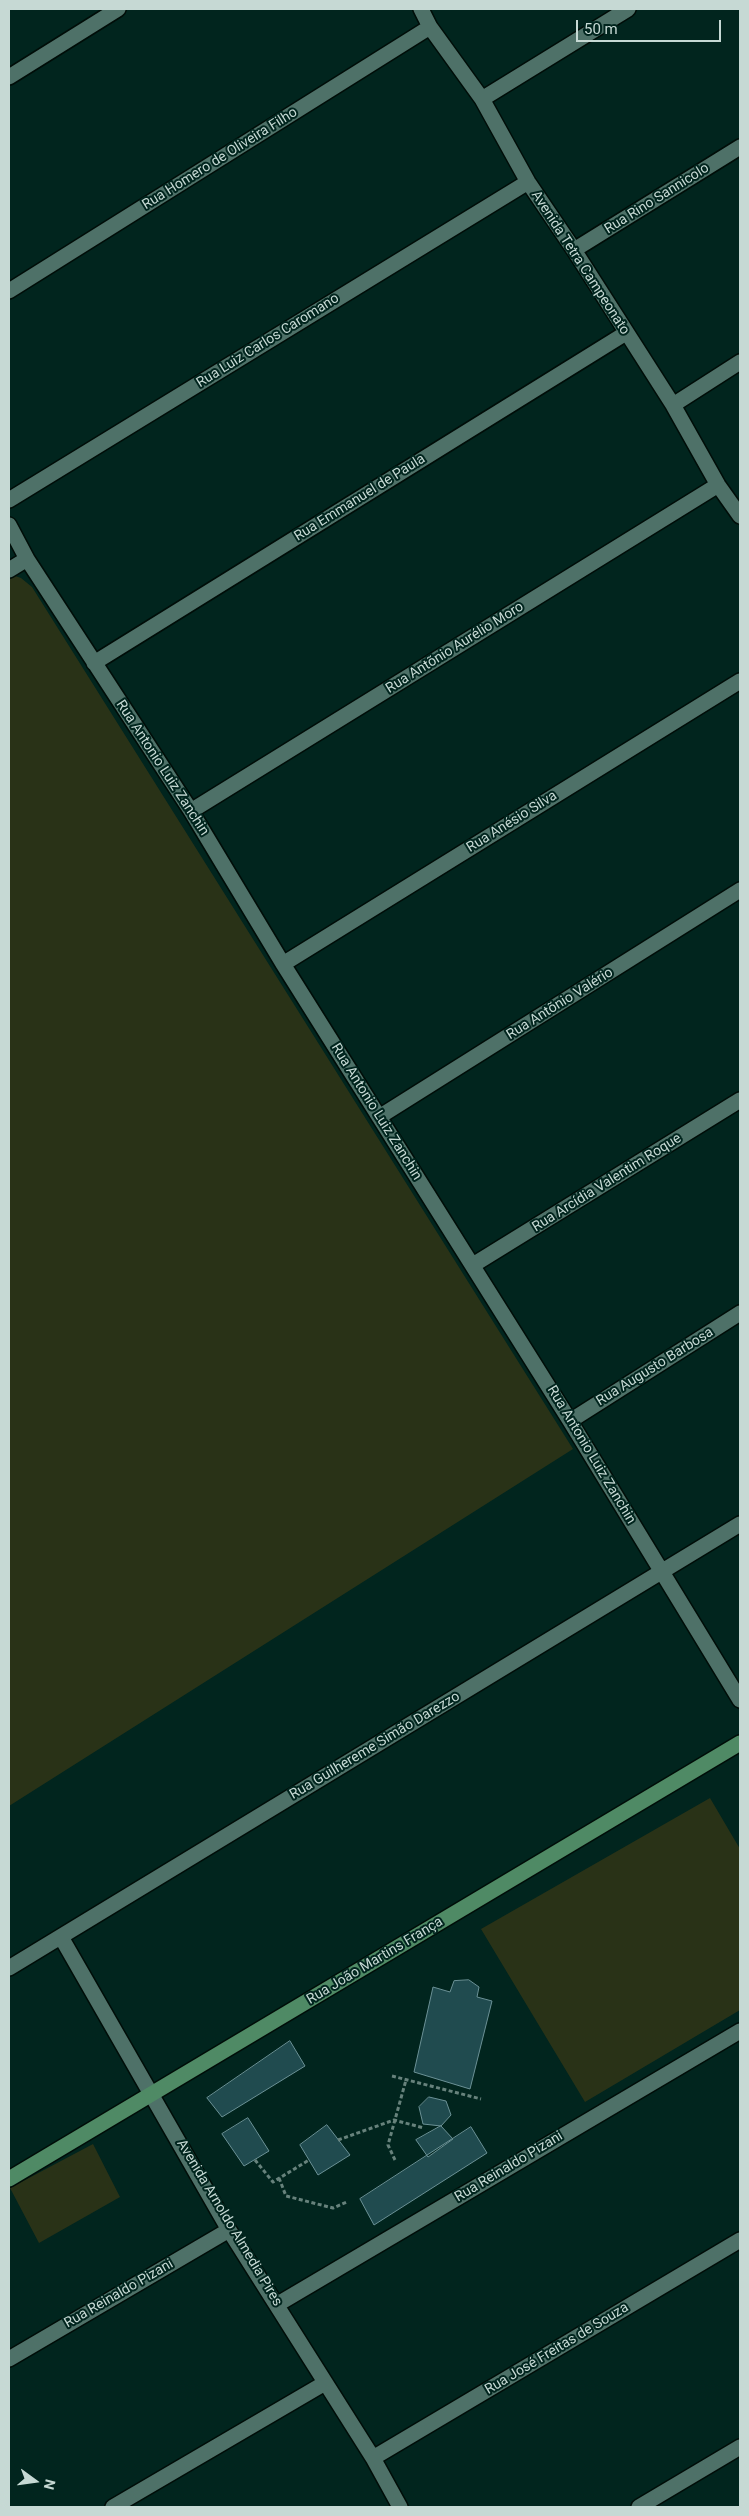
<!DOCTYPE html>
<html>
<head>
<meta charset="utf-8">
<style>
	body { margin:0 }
	#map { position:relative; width:749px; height:2516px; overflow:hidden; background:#01251e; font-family:Roboto,sans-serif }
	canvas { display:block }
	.frame { position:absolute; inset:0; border:10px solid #c6d9d4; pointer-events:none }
	.north { position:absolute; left:10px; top:2456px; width:50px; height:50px; -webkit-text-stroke:4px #01251e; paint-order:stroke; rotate:104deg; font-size:14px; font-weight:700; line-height:20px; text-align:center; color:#c6d9d4 }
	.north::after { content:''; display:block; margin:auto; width:18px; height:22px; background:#c6d9d4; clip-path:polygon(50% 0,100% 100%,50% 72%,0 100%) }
	.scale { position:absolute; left:576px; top:20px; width:145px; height:22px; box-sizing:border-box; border:2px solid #c6d9d4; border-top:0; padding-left:6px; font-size:15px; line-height:18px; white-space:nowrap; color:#c6d9d4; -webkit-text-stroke:4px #01251e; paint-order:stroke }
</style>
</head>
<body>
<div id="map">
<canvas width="749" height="2516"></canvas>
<div class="frame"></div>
<div class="north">N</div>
<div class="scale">50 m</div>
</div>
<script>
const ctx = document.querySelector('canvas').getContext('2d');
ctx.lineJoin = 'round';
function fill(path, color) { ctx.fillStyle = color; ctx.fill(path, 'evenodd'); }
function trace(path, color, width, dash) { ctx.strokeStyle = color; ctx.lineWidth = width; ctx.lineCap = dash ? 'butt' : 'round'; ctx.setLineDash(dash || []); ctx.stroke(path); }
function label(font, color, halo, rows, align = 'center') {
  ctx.font = font + ' Roboto,sans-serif'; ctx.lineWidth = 4; ctx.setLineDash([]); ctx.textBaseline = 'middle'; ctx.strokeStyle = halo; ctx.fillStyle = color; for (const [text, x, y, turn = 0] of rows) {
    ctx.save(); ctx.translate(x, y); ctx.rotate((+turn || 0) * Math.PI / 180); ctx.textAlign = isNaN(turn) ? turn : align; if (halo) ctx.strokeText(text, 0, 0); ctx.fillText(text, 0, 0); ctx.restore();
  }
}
const green = new Path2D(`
	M9,574l12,4 11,9 541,862 -564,357z
	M710,1798l30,51v161l-155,92 -104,-173z
	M93,2144l27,53 -81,46 -29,-55z`);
const building = new Path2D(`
	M469,1980l10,7 -2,10 15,4 -22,88 -56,-17 19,-85 17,5 4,-11z
	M290,2041l15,25 -83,51 -15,-19z
	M429,2097l17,4 5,14 -10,11 -18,-2 -4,-17z
	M248,2118l21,33 -25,15 -22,-32z
	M327,2125l23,30 -32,20 -18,-30z
	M441,2126l12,13 -25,18 -12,-17z
	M471,2127l16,26 -113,72 -14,-26z`);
const path = new Path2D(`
	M392,2076l89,23
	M338,2140l56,-20 30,8
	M255,2160l18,22 36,-22
	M395,2160l-7,-15 18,-65
	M279,2178l7,18 47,12 14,-6`);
const minor = new Path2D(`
	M421,9l9,18 52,72 46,83 46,68 99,155 45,80 22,31
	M9,77l109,-68
	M482,99l146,-90
	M574,250l166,-103
	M9,291l421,-264
	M673,405l67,-43
	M9,500l519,-318
	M9,525l18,34 164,252 92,153 287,457 170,279
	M9,570l18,-11
	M94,663l532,-330
	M191,811l527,-326
	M283,964l457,-283
	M379,1117l361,-227
	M473,1265l267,-165
	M570,1421l170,-108
	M61,1937l168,293 144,228 27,49
	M9,1968l731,-444
	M278,2304l462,-273
	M9,2359l220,-129
	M373,2458l367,-218
	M113,2507l212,-124
	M639,2507l101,-60`);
const major = new Path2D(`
	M9,2179l731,-436`);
const streetNames = [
	["Rua Homero de Oliveira Filho",220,159,-32],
	["Rua Rino Sannicolo",657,199,-32],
	["Avenida Tetra Campeonato",580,263,57],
	["Rua Luiz Carlos Caromano",268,341,-32],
	["Rua Emmanuel de Paula",360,498,-32],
	["Rua Antõnio Aurélio Moro",455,648,-32],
	["Rua Antonio Luiz Zanchin",162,768,57],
	["Rua Anésio Silva",512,822,-32],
	["Rua Antõnio Valério",560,1004,-32],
	["Rua Antonio Luiz Zanchin",376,1112,58],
	["Rua Arcídia Valentim Roque",607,1183,-32],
	["Rua Augusto Barbosa",655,1367,-32],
	["Rua Antonio Luiz Zanchin",591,1455,59],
	["Rua Guilhereme Simão Darezzo",375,1746,-31],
	["Rua João Martins França",375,1961,-31],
	["Rua Reinaldo Pizani",509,2167,-31],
	["Avenida Arnoldo Almedia Pires",229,2223,59],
	["Rua Reinaldo Pizani",119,2294,-30],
	["Rua José Freitas de Souza",557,2349,-31]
];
fill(green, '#293217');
fill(building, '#204b4f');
trace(building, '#6b9196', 1);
trace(minor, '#000d08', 18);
trace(major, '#000d08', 18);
trace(path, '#67827c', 3, [4, 2.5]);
trace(minor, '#4e7168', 15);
trace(major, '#4f8a65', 15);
label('14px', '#c6d9d4', '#01251e', streetNames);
</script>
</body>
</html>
